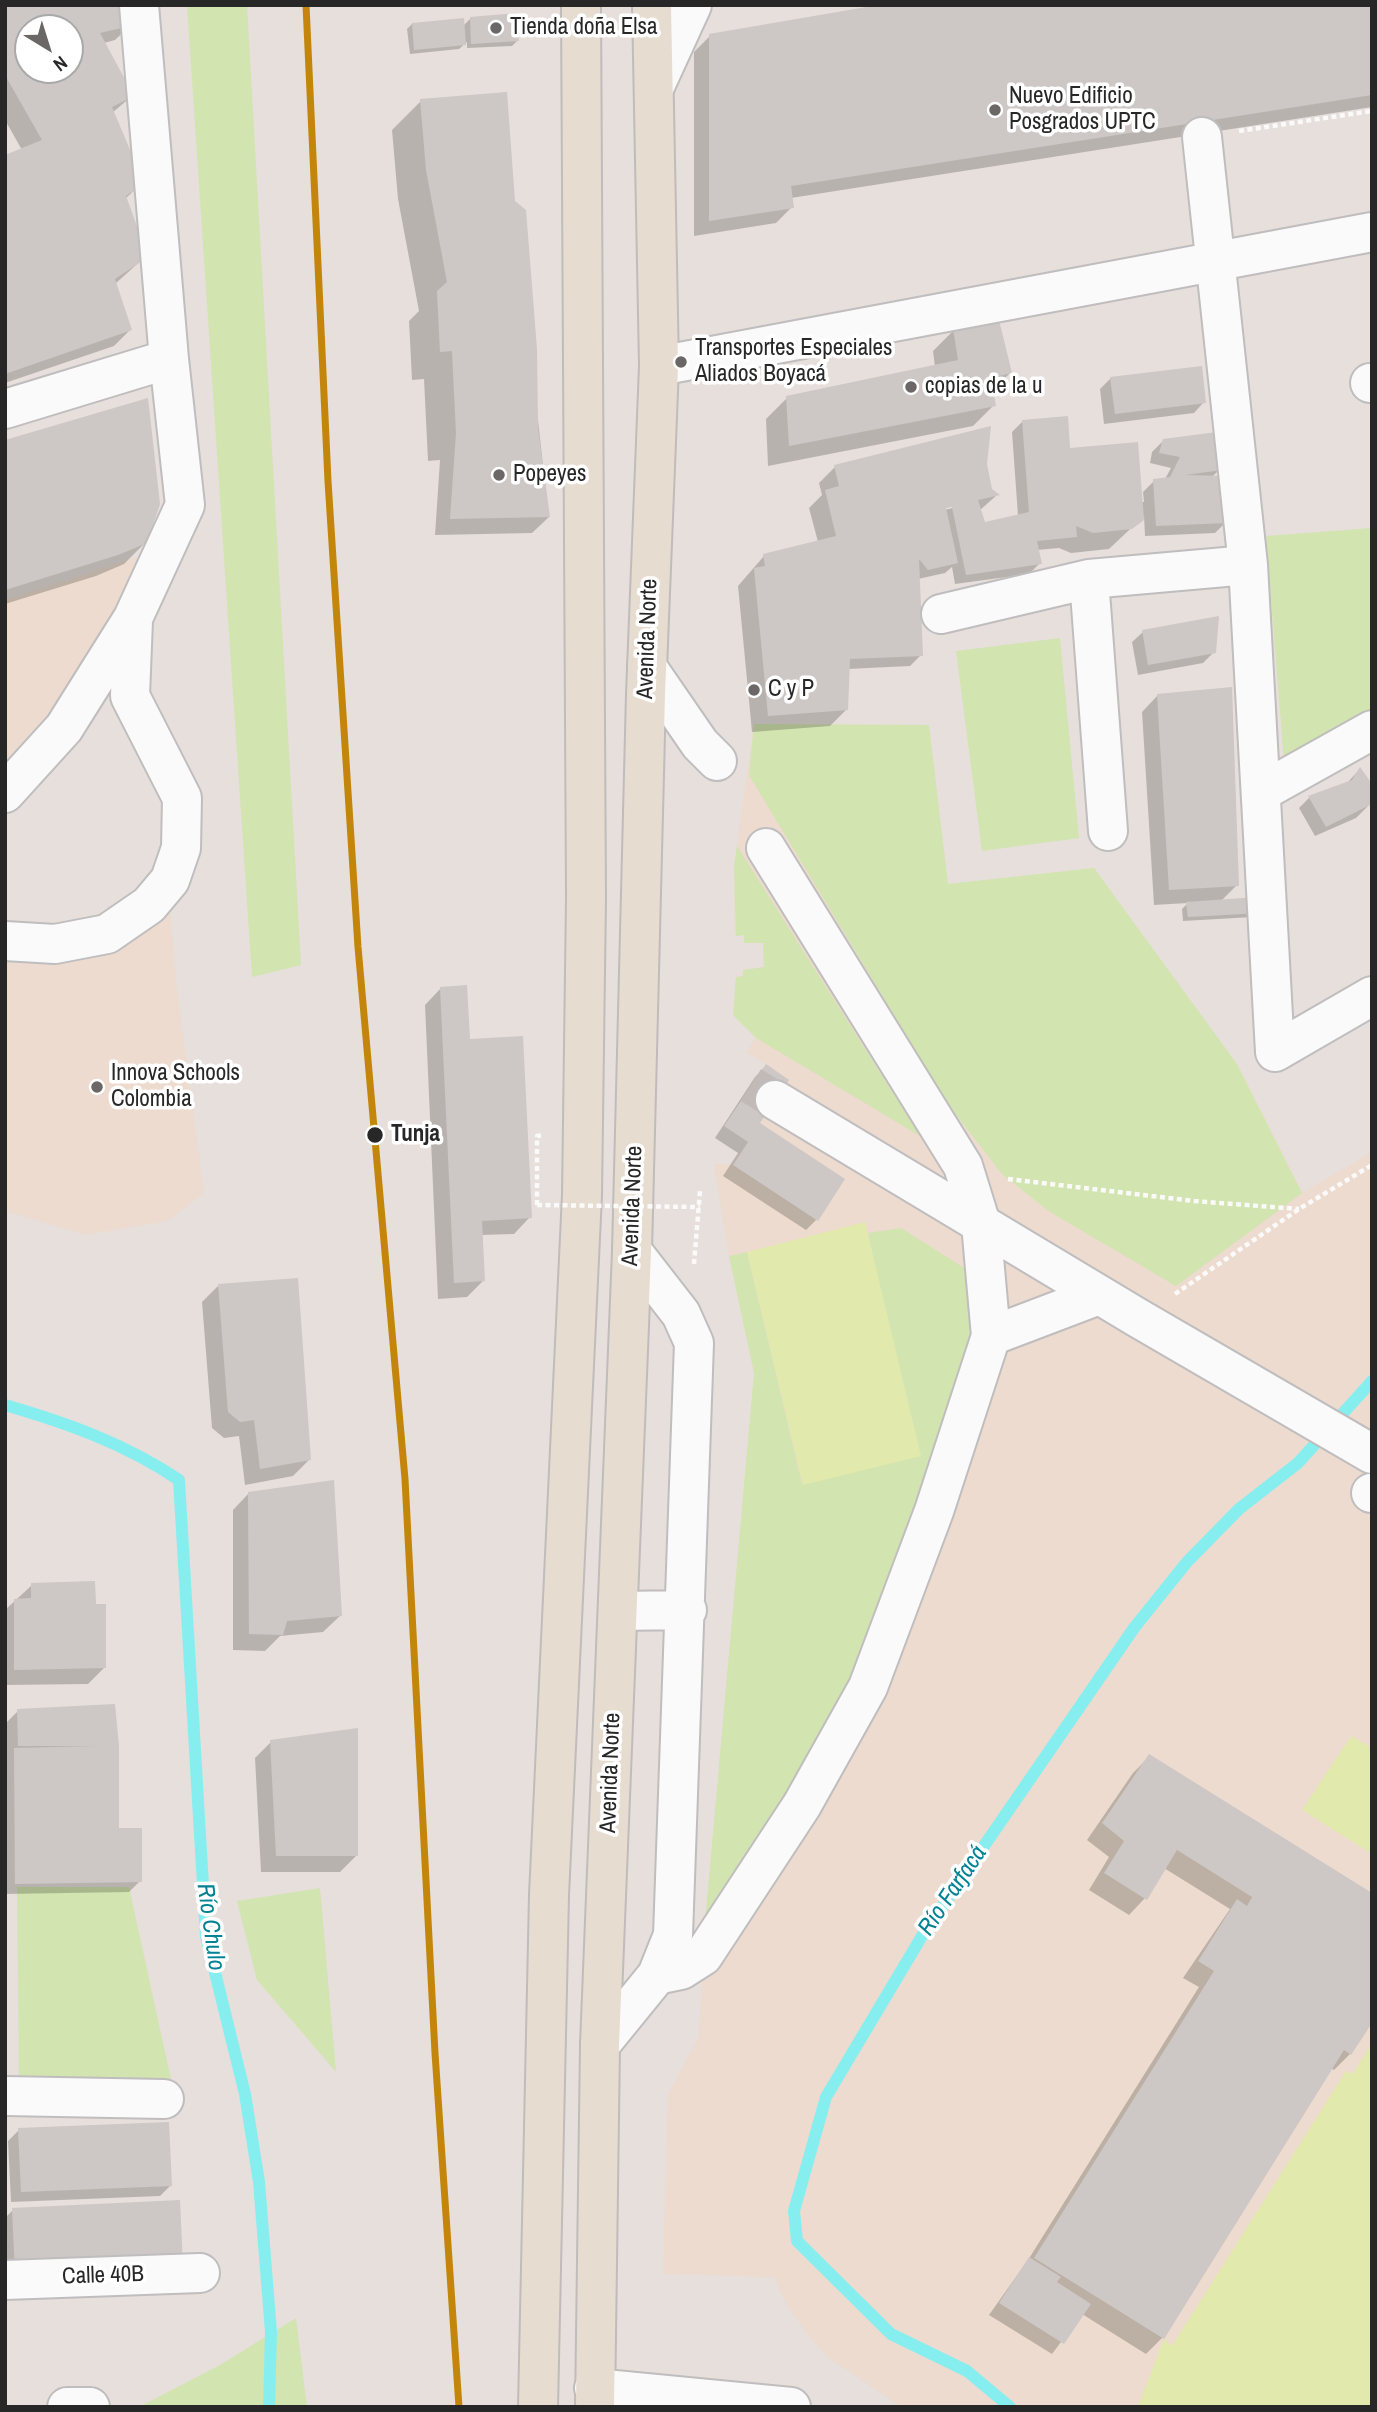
<!DOCTYPE html>
<html>
<head>
<meta charset="utf-8">
<style>
	body { margin:0 }
	#map { position:relative; width:1377px; height:2412px; overflow:hidden; background:#e7dfdb; font-family:"Archivo Narrow",sans-serif }
	canvas { display:block }
	.frame { position:absolute; inset:0; border:7px solid #272727; pointer-events:none }
	.north { position:absolute; left:14px; top:14px; width:70px; height:70px; box-sizing:border-box; background:#fff; border:2px solid #a9a9a9; border-radius:50%; rotate:142deg; font-size:19px; font-weight:700; line-height:28px; text-align:center; color:#272727 }
	.north::after { content:''; display:block; margin:auto; width:24px; height:32px; background:#6a6766; clip-path:polygon(50% 0,100% 100%,50% 72%,0 100%) }
</style>
</head>
<body>
<div id="map">
<canvas width="1377" height="2412"></canvas>
<div class="frame"></div>
<div class="north">N</div>
</div>
<script>
const ctx = document.querySelector('canvas').getContext('2d');
ctx.lineJoin = 'round';
function fill(path, color) { ctx.fillStyle = color; ctx.fill(path, 'evenodd'); }
function trace(path, color, width, dash) { ctx.strokeStyle = color; ctx.lineWidth = width; ctx.lineCap = dash ? 'butt' : 'round'; ctx.setLineDash(dash || []); ctx.stroke(path); }
function label(font, color, halo, rows, align = 'center') {
  ctx.font = font + ' "Archivo Narrow",sans-serif'; ctx.lineWidth = 7; ctx.setLineDash([]); ctx.textBaseline = 'middle'; ctx.strokeStyle = halo; ctx.fillStyle = color; for (const [text, x, y, turn = 0] of rows) {
    ctx.save(); ctx.translate(x, y); ctx.rotate((+turn || 0) * Math.PI / 180); ctx.textAlign = isNaN(turn) ? turn : align; if (halo) ctx.strokeText(text, 0, 0); ctx.fillText(text, 0, 0); ctx.restore();
  }
}
const education = new Path2D(`
	M147,554l-91,167 -51,57v-178z
	M754,724l175,1 19,159 146,-16 143,196 65,129 70,-41v1255h-470l-73,-49 -22,-24 -21,-31 -12,-26 -111,-3 5,-180 31,-57 5,-103 50,-561 -25,-117 -15,-92h19l14,-22 -23,-16 42,-62 -20,-12 10,-14 -23,-23 3,-38 7,-1v-6l21,-3 -1,-24h-19v-8l-8,1 -2,-7v-63z
	M169,901l7,79 28,213 -37,28 -82,14 -80,-24v-257z`);
const green = new Path2D(`
	M187,5h60l54,960 -49,12z
	M1372,528v183l-88,51 -18,-226z
	M1060,638l19,200 -97,13 -26,-200z
	M754,724l175,1 19,159 146,-16 143,196 65,129 -126,93 -126,-74 -48,-38 -55,-71 -198,-328z
	M737,846l183,290 -164,-98 -23,-23 3,-38 7,-1v-6l21,-3 -1,-24h-19v-8l-8,1 -2,-70z
	M901,1228l76,48 3,42 -46,163 -104,248 -126,205 50,-561 -25,-117 18,-4 55,232 70,-233 -4,-18z
	M17,1887h112l43,197 -153,-5z
	M320,1888l16,184 -79,-92 -20,-79z
	M296,2318l11,89h-168l81,-42z`);
const pitch = new Path2D(`
	M865,1222l56,234 -118,29 -56,-233z
	M1351,1736l21,12v106l-70,-44z
	M1372,2043v364h-234l26,-68 8,7 174,-275 7,3z`);
const shadow = new Path2D(`
	M5,5l127,19 -17,16 -11,3 28,53 -20,17 30,70 -17,16 21,57 -31,28 15,46 -16,16 -109,37v-226l17,-7 -17,-30zM28,28h42v42h-42z
	M1372,5v102l-581,91 1,9 -16,16 -82,13v-184l16,-16z
	M470,19l47,22 -5,5 -45,2v-6l-8,7 -49,5 -3,-25 5,-5 51,2z
	M421,101l92,101 36,315 -17,16 -97,2 5,-75 -12,1 -4,-82 -12,1 -3,-59 10,-10 -21,-112 -6,-69z
	M954,330l56,43 -19,19 3,13 -21,21 -205,40 -2,-47 21,-21 148,-31 -2,-16z
	M1111,378l93,24 -10,11 -90,11 -4,-35z
	M1023,421l45,29 72,52h4l-1,-10 11,-11 11,-2 6,-11 -21,-5 2,-11 11,-11 57,28 -8,8 14,45 -11,11 -70,3 -1,-20 -35,33 -38,4 -12,-5 -22,2 3,13 -11,11 -74,10 -3,-17 -7,6 -27,6 3,76 -11,11 -62,3 -2,41 -16,16 -78,6 -14,-146 26,-30 54,-14 -9,-34 13,-13 -3,-12 16,-16 151,-3 4,26 7,5 -18,16 4,13 35,-8 -6,-84zM975,503l-31,7 -1,-3z
	M5,442l141,100 -22,22 -28,12 -91,28z
	M1372,479v43l-2,-41z
	M1143,632l71,20 -11,11 -65,12 -6,-33z
	M1158,695l79,190 -17,17 37,-3 -4,18 -70,4 -1,-12 6,-6 -34,2 -12,-193z
	M1360,769l12,31 -4,6 -12,12 -41,18 -16,-28 10,-10 38,-15z
	M441,988l27,53 62,176 -16,17 -33,1 2,46 -16,16 -29,2 -13,-294z
	M766,1066l-8,57 58,97 -10,10 -83,-54 15,-23 -23,-15 40,-61z
	M218,1286l91,174 -16,16 -48,9 -6,-49 -15,2 -12,-10 -10,-126z
	M249,1493l91,123 -17,16 -43,4 -15,15 -32,-1v-140z
	M32,1585l62,21 11,61 -17,17 -83,1v-75z
	M18,1711l96,34 3,83 23,53 -11,11 -124,2 2,-172z
	M271,1742l85,114 -16,16h-79l-6,-114z
	M1149,1757l223,138 -22,159 -16,16 -3,-2 -169,270 -16,16 -64,-40 -30,40 -63,-39 39,-55 171,-273 -16,-9 47,-69 -66,-41 -19,30 -16,17 -40,-25 20,-33 -22,-17 46,-67z
	M19,2130l152,55 -11,11 -149,6 -3,-61z
	M13,2210l97,74 -105,5v-71z`);
const stream = new Path2D(`
	M5,1405c62,18 121,39 174,75l27,456 39,158 14,88 12,150 -2,75
	M1010,2407l-43,-36 -76,-37 -94,-93 -3,-30 32,-114 96,-161 212,-308 53,-66 52,-53 59,-46 74,-82`);
const building = new Path2D(`
	M5,5h127l2,20 -34,8 34,63 -22,11 32,76 -18,13 22,61 -33,22 17,51 -127,44v-219l37,-15 -37,-65zM28,28h42v42h-42z
	M878,5h494v90l-581,91 3,22 -85,13v-187z
	M517,13l2,28 -48,3 -1,-27z
	M464,18l2,27 -52,5 -2,-27z
	M507,92l8,109 11,9 11,139 1,79 12,89 -100,2 6,-86 -4,-82 -12,1 -3,-61 10,-9 -21,-112 -6,-71z
	M998,316l14,57 -21,5 5,28 -207,40 -3,-50 172,-36 -5,-32z
	M1202,366l4,37 -91,11 -5,-37z
	M148,398l12,106 -13,39 -29,12 -113,35v-150z
	M1068,416l2,32 68,-6 6,78 -12,9 -39,4 -17,-7 1,11 -40,4 5,23 -76,11 -14,-68 -6,1 12,55 -30,7 -9,-11 4,97 -73,3 -2,51 -80,6 -14,-148 11,-2 -2,-12 73,-18 -11,-46 14,-4 -5,-21 157,-39 -4,38 5,25 8,6 -22,5 7,22 44,-10 -7,-92z
	M1217,432l5,38 -37,5 41,1 1,47 -71,3 -3,-47 17,-2 10,-20 -21,-4 4,-14z
	M1219,616l-3,37 -68,12 -6,-35z
	M1232,687l7,199 -70,4 -12,-196z
	M1360,767l12,17v20l-46,23 -18,-31 44,-16z
	M1258,897l1,16 -71,4 -2,-15z
	M467,985l3,54 53,-3 9,182 -50,3 3,60 -31,2 -14,-296z
	M766,1064l23,16 -29,43 85,56 -27,42 -85,-56 15,-23 -24,-16z
	M298,1278l13,182 -51,9 -6,-49 -14,2 -12,-10 -10,-128z
	M334,1480l8,136 -55,5 -4,14 -34,-1 -1,-142z
	M95,1581l1,23h10v64l-92,2v-71l17,-1v-15z
	M115,1704l4,42v82h23v54l-127,2 -1,-136 83,-2h-79l-1,-37z
	M358,1728v128h-82l-6,-116z
	M1149,1754l223,139v130l-21,32 -7,-5 -180,289 -130,-81 180,-287 -16,-10 39,-62 10,7 5,-9 -75,-47 -30,50 -43,-27 20,-32 -22,-18z
	M169,2122l3,64 -151,6 -3,-64z
	M180,2200l3,66 -168,8 -3,-66z
	M1029,2257l32,20 -4,5 34,22 -27,40 -65,-41z`);
const minorTunnel = new Path2D(`
	M751,1085l24,15`);
const path = new Path2D(`
	M1239,131l133,-20
	M1008,1179l186,22 105,8
	M537,1205v-69l7,-1
	M694,1264l6,-73
	M1175,1294l124,-85 73,-44`);
const minor = new Path2D(`
	M654,88l38,-83
	M1202,137l46,428 27,487 97,-56
	M659,366l713,-134
	M1370,383h2
	M5,409l164,-50
	M1089,579l19,252
	M941,614l148,-35 159,-14
	M647,667l53,77 17,17
	M1263,791l109,-61
	M5,793l59,-65 69,-110 52,-113 -16,-146 -30,-354
	M5,941l50,3 52,-10 42,-29 21,-25 11,-32 1,-50 -52,-102 3,-76
	M775,1100l363,218 234,136
	M991,1336l108,-41
	M1371,1493h1
	M618,1611l69,-1
	M657,1975l24,-5 22,-14 99,-151 66,-118 66,-176 57,-175 -10,-112 -18,-58 -197,-318
	M600,2045l57,-70 16,-40 21,-592 -13,-29 -49,-63
	M5,2096l159,3
	M5,2280l195,-7
	M594,2388l197,19
	M67,2407h23`);
const major = new Path2D(`
	M538,2407l11,-512 33,-700 4,-297 -5,-893
	M595,2407l5,-362 32,-794 14,-557 13,-328 -7,-361`);
const pathBridge = new Path2D(`
	M537,1205l163,2`);
const rail1 = new Path2D(`
	M306,5l22,476 30,466 47,532 30,574 24,354`);
const markers = [
	[496,28,7,"#6a6766"],
	[995,110,7,"#6a6766"],
	[681,362,7,"#6a6766"],
	[911,387,7,"#6a6766"],
	[499,475,7,"#6a6766"],
	[754,690,7,"#6a6766"],
	[97,1087,7,"#6a6766"],
	[375,1135,9,"#272727"]
];
const poiNames = [
	["Tienda doña Elsa",510,28],
	["Nuevo Edificio",1009,97],
	["Posgrados UPTC",1009,123],
	["Transportes Especiales",695,349],
	["Aliados Boyacá",695,375],
	["copias de la u",925,387],
	["Popeyes",513,475],
	["C y P",768,690],
	["Innova Schools",111,1074],
	["Colombia",111,1100]
];
const streetNames = [
	["Avenida Norte",648,639,-88],
	["Avenida Norte",633,1206,-88],
	["Avenida Norte",611,1773,-88],
	["Calle 40B",103,2276,-2]
];
const stopNames = [
	["Tunja",391,1135]
];
const waterNames = [
	["Río Farfacá",953,1891,-56],
	["Río Chulo",210,1927,82]
];
fill(education, '#ecdbce');
fill(green, '#d2e4b0');
fill(pitch, '#e2e9ad');
fill(shadow, '#0003');
trace(stream, '#87eef0', 12);
fill(building, '#cdc7c5');
trace(minorTunnel, '#c1bab7', 38, [38, 19]);
trace(minor, '#bfbdbe', 42);
trace(major, '#bfbcbb', 42);
trace(path, '#fbfafa', 4.5, [5, 3.5]);
trace(minor, '#fbfafa', 38);
trace(major, '#e7dcd0', 38);
trace(pathBridge, '#fbfafa', 4.5, [5, 3.5]);
trace(rail1, '#c3860a', 7);
for (const [x, y, r, color] of markers) { const dot = new Path2D(); dot.arc(x, y, r, 0, 2 * Math.PI); ctx.fillStyle = color; ctx.fill(dot); trace(dot, '#fff', 2.5); }
label('23px', '#272727', '#fff', poiNames, 'left');
label('23px', '#272727', '#fff', streetNames);
label('bold 23px', '#272727', '#fff', stopNames, 'left');
label('italic 24px', '#038293', '#fff', waterNames);
</script>
</body>
</html>
